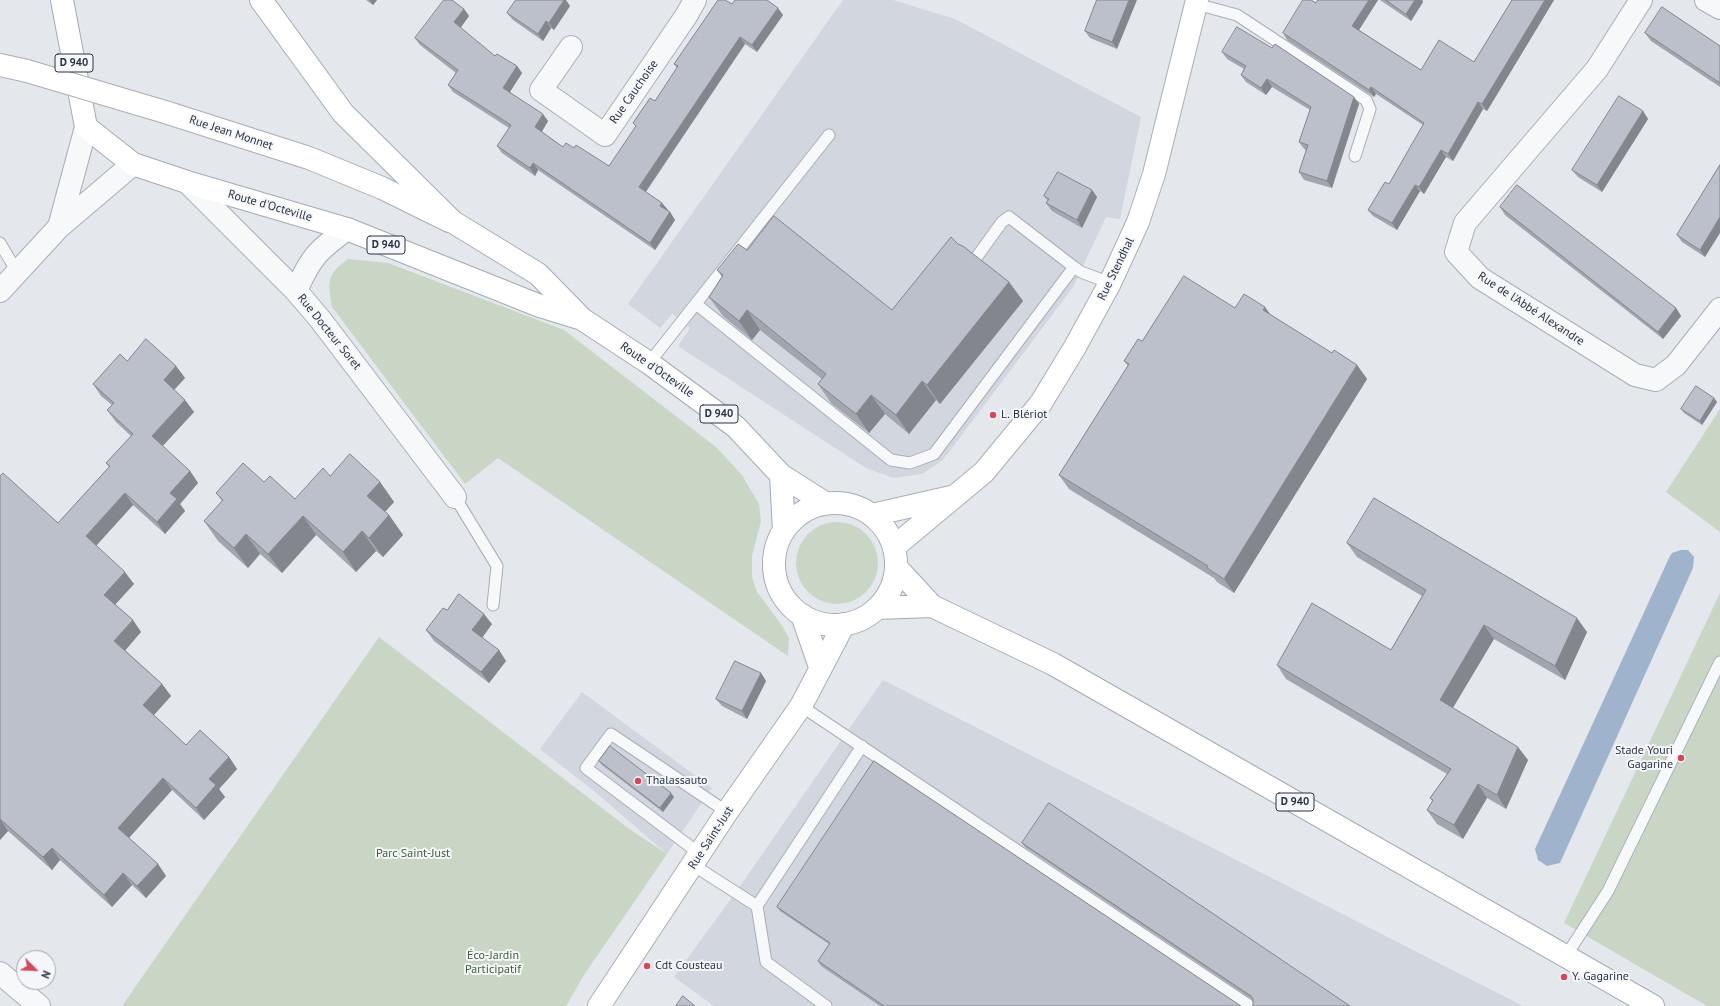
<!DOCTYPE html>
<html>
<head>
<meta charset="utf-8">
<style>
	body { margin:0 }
	#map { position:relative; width:1720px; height:1006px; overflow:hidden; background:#e4e7ec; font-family:"PT Sans",sans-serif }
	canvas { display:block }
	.north { position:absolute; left:16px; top:950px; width:40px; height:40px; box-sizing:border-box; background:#f4f6f9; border:1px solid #a4a8b1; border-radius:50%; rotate:114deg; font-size:11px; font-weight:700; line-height:16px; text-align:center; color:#2b3445 }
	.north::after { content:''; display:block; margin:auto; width:14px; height:18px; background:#d1495b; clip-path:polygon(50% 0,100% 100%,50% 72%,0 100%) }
</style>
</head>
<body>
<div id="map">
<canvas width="1720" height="1006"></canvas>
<div class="north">N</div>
</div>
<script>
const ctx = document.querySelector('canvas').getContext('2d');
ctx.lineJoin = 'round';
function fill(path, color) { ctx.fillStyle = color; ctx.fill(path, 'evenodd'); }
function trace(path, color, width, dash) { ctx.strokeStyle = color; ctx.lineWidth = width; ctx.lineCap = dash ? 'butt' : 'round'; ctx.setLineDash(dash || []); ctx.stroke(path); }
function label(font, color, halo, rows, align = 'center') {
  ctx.font = font + ' "PT Sans",sans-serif'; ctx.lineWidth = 4; ctx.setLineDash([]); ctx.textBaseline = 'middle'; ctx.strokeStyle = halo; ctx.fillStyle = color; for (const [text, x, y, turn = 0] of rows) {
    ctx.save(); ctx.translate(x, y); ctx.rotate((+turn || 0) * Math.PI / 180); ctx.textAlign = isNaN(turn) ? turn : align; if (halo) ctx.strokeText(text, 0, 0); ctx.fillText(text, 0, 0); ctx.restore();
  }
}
const built = new Path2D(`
	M843,0h50l62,19 186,98 -21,102 -14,-2 -33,70 -130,173 -21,14 -29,4 -27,-10 -188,-122 12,-18 -18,-14 -12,14 -32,-24z
	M883,680l640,326h-809l-40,-29 62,-85z
	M582,692l130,96 -45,66 -73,-63 -54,-42z`);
const green = new Path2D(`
	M348,259l40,4 176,67 152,117 26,28 17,29 2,17 -9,35v21l5,15 24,32 8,14 -1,18 -290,-198 -33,26 -133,-177c-4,-26 -6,-32 16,-48z
	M1720,409v123l-54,-40z
	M796 563a41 41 0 1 1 82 0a41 41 0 1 1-82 0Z
	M1720,593v413h-13l-143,-83z
	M379,637l249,191 39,26 -83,121 -18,31h-444z`);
const water = new Path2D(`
	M1681,550h7l6,7 -1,11 -133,295 -13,3 -9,-6 -3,-11 134,-291 3,-5z`);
const lane = new Path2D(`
	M1196,4l41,11 129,85 4,9 -15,47
	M0,243l17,29
	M1074,267l7,5 29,11
	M696,304l195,156 19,3 24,-9 140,-187 -65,-50 -7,5 -26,36
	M649,363l180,-228
	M455,497l42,69 -4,39
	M801,706l449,300
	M700,854l-114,-86 25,-34 116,78
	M693,865l64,41 9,56 60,44
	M757,906l105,-160
	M1566,956l42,-65 112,-229`);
const street = new Path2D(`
	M1641,0l-44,69 -132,154 -9,29 24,26 155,97 21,5 20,-15 44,-56
	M1706,0l14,8
	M571,47l-30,43 64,45 81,-119 9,-16
	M187,182l109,109 24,28 135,178
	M59,227l27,-100
	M0,291l59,-64 74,-63
	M296,291c15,-34 21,-40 51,-62
	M0,973l39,33`);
const secondary = new Path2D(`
	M0,65l27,6
	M165,112l144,46 73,30 67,33
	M872,515l79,-18
	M894,547l90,-75 57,-69 34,-56 35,-64 28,-61 16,-48 43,-174
	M802,615l18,52
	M599,1006l128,-194 74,-106 43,-82`);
const primary = new Path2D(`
	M62,0l24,127 47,37 54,18 160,47 193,77 39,12
	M261,0l82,113 110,109 85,52 44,45 67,44 87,64 45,48 44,28
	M781,475l3,56
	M774 564a61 61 0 1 1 122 0a61 61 0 1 1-122 0Z
	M896,567l36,39 121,58 600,342
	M877,608l55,-2`);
const secondaryBridge = new Path2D(`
	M27,71l138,41`);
const wall = new Path2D(`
	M366,0h11l-4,5z
	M1097,0l20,49 -27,-11 -5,-7z
	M1318,0h60l-19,30 62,40 53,-8 38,-62h42l-67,111 -4,-2 -30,52 -7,-4 -22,37 -4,-3 -23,39 -24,-14 -5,-6 21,-26 34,-59 -47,-31 -2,3 -87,-57 -4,-7 33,-30z
	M1380,0h42l1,2 -12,19z
	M732,4l51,11 -26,37 -12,-8 -99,148 16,11 6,7 -1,1 3,1 5,8 -20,30 -117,-80 -3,6 -33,-23 -5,-7 12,-18 -56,-36 -5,-7 8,-12 -36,-28 -5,-7 49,-29 5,7 -9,12 35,28 22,10 5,7 -12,19 38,29 -6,11 21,15 11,1 35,18 27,-39 -3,-4 22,-22 22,-33 -3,-4z
	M570,6l-16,24 -3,-2 -8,13 -30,-21 -6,-7z
	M1645,33l75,13v41l-69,-46z
	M1222,52l137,52 -27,84 -28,-8 -5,-8 7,-22 -2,-1 -5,-7 11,-32 -38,-23 -6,8 -20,-13 -5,-7 3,-6 -17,-10z
	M1643,111l5,8 -46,73 -24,-15 -6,-7z
	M1720,165l-15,92 -23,-15 -5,-7z
	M1092,190l5,7 -15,31 -30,-17 -6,-8 2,-2 -4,-5z
	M1500,207l176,101 5,8 -18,23 -158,-124z
	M958,244l51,38 14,19 -83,103 -4,-4 -27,34 -24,-20 -16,19 -38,-30 -13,-19 4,-5 -62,-49 -8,10 -29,-24 -14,-19 13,-20 -5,-7 30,-20 145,60z
	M1270,315l62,38 25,12 10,14 -133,214 -17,-11 -3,-4 -145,-89 -10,-14 69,-109 -4,-5 18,-20z
	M127,361l49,5 9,12 -11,12 11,10 9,12 -32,34 28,25 8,12 -18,21 5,7 -20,23 -32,-29 -37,41 38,38 -19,20 18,16 8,12 -16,18 37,34 9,12 -17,19 32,30 43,12 8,12 -18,20 6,8 -21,23 -32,-30 -43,48 29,26 8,12 -20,22 -14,-13 -20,22 -52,-47 -8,10 -44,-39 -8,9v-364l58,47 51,-56 -3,-4 25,-27 -15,-14 -9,-12 5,-5 -11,-9 -8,-12z
	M1714,398l3,4 -15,23 -18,-12 -3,-4z
	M330,476l50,6 14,20 -9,10 4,3 14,20 -20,22 -7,-6 -20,21 -40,-37 -34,38 -22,-19 -12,14 -30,-27 -14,-20 18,-20 -6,-8 48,-11 31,17z
	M1347,543l240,89 -22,48 -71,-41 -41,69 75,52 -22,49 -19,-11 -24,41 -26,-15 -10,-14 6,-8 -3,-4 17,-24 -161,-95 -9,-14 114,-15 31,-54 -65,-39z
	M492,624l-10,13 24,24 -17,22 -55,-42 -8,-11z
	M761,673l5,8 -19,38 -25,-13 -6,-7z
	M599,761l75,36 -11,15 -61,-47z
	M1022,843l328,163 -97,-1v-5l-228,-153z
	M777,907l464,99h-361l-59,-40 -3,-5 11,-17 -49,-33z`);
const shadedWall = new Path2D(`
	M369,0h8l-4,5z
	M564,0h2l4,6 -16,24 -5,-7z
	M1129,0h8l-20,49 -5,-7z
	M1369,0h9l-21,33 -5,-7z
	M1415,0h7l1,2 -12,19 -5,-7z
	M1545,0h9l-67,111 -5,-7z
	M778,8l5,7 -26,37 -5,-7z
	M464,9l5,7 -10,14 -5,-8z
	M546,21l5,7 -8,13 -5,-7z
	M740,37l5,7 -101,150 -5,-7z
	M517,66l5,7 -14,22 -5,-7z
	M1267,79l5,8 -6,8 -5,-7z
	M1371,87l5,7 -2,3 -5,-7z
	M1354,97l5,7 -27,84 -5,-7z
	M1478,102l5,7 -30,52 -5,-7z
	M1643,111l5,8 -46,73 -5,-7z
	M543,114l5,7 -8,13 -5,-7z
	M1441,150l5,7 -22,37 -5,-7z
	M533,163l5,7 -3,6 -5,-8z
	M1415,185l5,6 -23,39 -5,-7z
	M1092,190l5,7 -15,31 -5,-8z
	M662,203l6,7 -3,3 -5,-7z
	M670,212l5,8 -20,30 -5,-7z
	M1720,217v16l-15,24 -5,-7z
	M1009,282l14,19 -83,103 -13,-19z
	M1265,307l10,14 -12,-11z
	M1676,308l5,8 -18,23 -5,-7z
	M747,310l13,20 -8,10 -13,-19z
	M1357,365l10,14 -133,214 -10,-14z
	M176,366l9,12 -13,14 -8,-12z
	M922,381l14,19 -27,34 -13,-19z
	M871,395l14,19 -16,19 -13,-19z
	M1714,398l3,4 -15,23 -2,-4z
	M185,400l9,12 -34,37 -8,-13z
	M190,471l8,12 -18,21 5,7 -20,23 -8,-12 13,-29z
	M380,482l14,20 -13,14 -14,-20z
	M125,493l8,12 -39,43 -8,-12z
	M389,515l14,20 -20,22 -14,-19z
	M303,516l13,19 -34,38 -14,-19z
	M362,531l14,20 -20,21 -13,-20z
	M246,534l14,20 -12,14 -14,-20z
	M125,572l9,12 -21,23 -9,-12z
	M484,614l8,10 -12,17 -8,-11z
	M1577,618l10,14 -22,48 -10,-14z
	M133,620l8,12 -18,21 -9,-12z
	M1484,625l10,14 -45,75 -9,-14z
	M499,650l7,11 -17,22 -8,-11z
	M761,673l5,8 -19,38 -5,-8z
	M162,684l9,12 -19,21 -9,-12z
	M1518,747l10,13 -22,49 -9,-14z
	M229,757l8,12 -18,20 6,8 -21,23 -8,-12 13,-29z
	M163,778l9,12 -45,50 -9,-12z
	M1478,784l9,14 -24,41 -9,-14z
	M671,793l3,4 -11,15 -3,-4z
	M0,819l8,12 -8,9z
	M52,848l8,12 -8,10 -9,-13z
	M158,864l8,12 -20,22 -9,-12z
	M123,873l9,12 -20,22 -8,-12z`);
const building = new Path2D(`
	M444,0h8l12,9 -10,13 41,34 2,-2 20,12 -14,22 40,26 -8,13 28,20 3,-4 8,5 2,-3 33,21 27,-40 -3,-3 17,-25 5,3 23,-35 -4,-2 44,-64h7l7,4 3,-4h32l11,8 -26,37 -12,-8 -101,150 23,16 -2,3 10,6 -20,31 -117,-80 -3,5 -33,-22 14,-21 -63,-40 10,-15 -43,-32z
	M516,0h48l-15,23 -3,-2 -8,13 -31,-21z
	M1097,0h32l-17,42 -27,-11z
	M1303,0h8l5,3 2,-3h51l-17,26 69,44 18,-30 35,22 38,-62h33l-63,104 -4,-2 -30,52 -7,-4 -22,37 -4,-2 -23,38 -24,-13 17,-28 4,2 35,-61 -53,-36 -2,3 -86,-57z
	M1386,0h29l-9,14z
	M1662,7l58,39v37l-75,-50z
	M1237,27l35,21 3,-4 79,53 -27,84 -28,-9 9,-27 -9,-3 12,-35 -44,-28 -6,9 -20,-13 5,-9 -24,-14z
	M1619,96l24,15 -46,74 -25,-15z
	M1720,165v52l-20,33 -23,-15z
	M1058,172l34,18 -15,30 -31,-17 3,-4 -5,-3z
	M1517,185l159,123 -18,24 -158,-125z
	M774,216l118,94 59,-73 7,7 5,2 46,36 -82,103 -5,-4 -26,34 -25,-20 -15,19 -38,-30 8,-10 -79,-64 -8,11 -30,-24 14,-22 -6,-5 21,-26 9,6z
	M1184,276l51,32 9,-14 21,13 -2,3 69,43 2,-3 23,15 -133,214 -17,-11 1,-2 -149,-91 70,-111 -5,-3 14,-22 4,2z
	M146,339l30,27 -12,14 21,20 -33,36 38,35 -20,22 7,6 -20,23 -32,-29 -39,43 39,36 -21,23 29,25 -19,21 48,43 -19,21 43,40 14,-15 29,27 -20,22 7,6 -20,23 -33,-30 -45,50 40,36 -21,22 -14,-13 -19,22 -52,-47 -9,9 -43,-38v-343l3,-3 55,50 52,-57 -4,-3 27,-29 -26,-24 7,-7 -21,-19 27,-30 7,7z
	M1696,386l18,12 -14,23 -19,-12z
	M350,454l30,28 -13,14 22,19 -20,23 -7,-7 -19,21 -40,-36 -35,38 -22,-20 -12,14 -30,-27 19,-21 -7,-7 27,-30 21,19 6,-6 25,23 28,-31 7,8z
	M1374,498l203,120 -22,48 -71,-41 -44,75 78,47 -21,48 -19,-11 -24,41 -27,-15 6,-10 -3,-2 21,-29 -174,-104 35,-62 79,47 35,-60 -79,-47z
	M459,594l25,20 -12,16 27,20 -18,22 -55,-42 17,-22 4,2z
	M735,661l26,12 -19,38 -26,-12z
	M610,746l61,47 -11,15 -61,-47z
	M874,761l367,245h-357l-66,-45 12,-18 -53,-36z
	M1049,803l301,203h-98l1,-1v-6l-2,-3 -229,-153z
	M683,996l12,10h-19z`);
const markers = [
	[993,415,4,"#d1495b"],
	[1681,758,4,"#d1495b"],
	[638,781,4,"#d1495b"],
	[647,966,4,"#d1495b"],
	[1564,977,4,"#d1495b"]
];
const shields = [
	[74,63,38],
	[386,245,38],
	[719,414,38],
	[1295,802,38]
];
const shieldNames = [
	["D 940",74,63],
	["D 940",386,245],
	["D 940",719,414],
	["D 940",1295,802]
];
const streetNames = [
	["Rue Cauchoise",634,92,-55],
	["Rue Jean Monnet",231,133,18],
	["Route d'Octeville",270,206,16],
	["Rue Stendhal",1116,269,-64],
	["Rue de l'Abbé Alexandre",1531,309,33],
	["Rue Docteur Soret",329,332,51],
	["Route d'Octeville",657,370,35],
	["Rue Saint-Just",711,838,-57]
];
const poiNames = [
	["L. Blériot",1001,415],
	["Stade Youri",1673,751,"right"],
	["Gagarine",1673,765,"right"],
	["Thalassauto",646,781],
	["Cdt Cousteau",655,966],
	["Y. Gagarine",1572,977]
];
const parkNames = [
	["Parc Saint-Just",413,854],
	["Éco-Jardin",493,956],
	["Participatif",493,970]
];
fill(built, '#d2d6de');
fill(green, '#c9d6c5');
fill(water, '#9fb4cc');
trace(lane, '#a9aeb7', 13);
trace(street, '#a9aeb7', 24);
trace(secondary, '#a9aeb7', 24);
trace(primary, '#a3abb8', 24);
trace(lane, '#f7f8fa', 11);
trace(street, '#f7f8fa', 22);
trace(secondary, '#fff', 22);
trace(primary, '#fff', 22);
trace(secondaryBridge, '#a9aeb7', 24, []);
trace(secondaryBridge, '#fff', 22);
fill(wall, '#a1a5ae');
fill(shadedWall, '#83868d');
fill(building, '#bbc0ca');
trace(building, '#83868d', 1);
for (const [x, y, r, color] of markers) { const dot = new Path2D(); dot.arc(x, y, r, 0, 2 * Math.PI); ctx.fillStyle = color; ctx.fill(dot); trace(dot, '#f4f6f9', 1.5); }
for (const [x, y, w] of shields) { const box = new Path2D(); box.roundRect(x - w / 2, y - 9, w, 18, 3); ctx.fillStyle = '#f4f6f9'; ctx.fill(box); trace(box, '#2b3445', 1); }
label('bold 11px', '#2b3445', null, shieldNames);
label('12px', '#2b3445', '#f4f6f9', streetNames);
label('12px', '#2b3445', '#f4f6f9', poiNames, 'left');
label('12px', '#3f6138', '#f4f6f9', parkNames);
</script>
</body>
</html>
